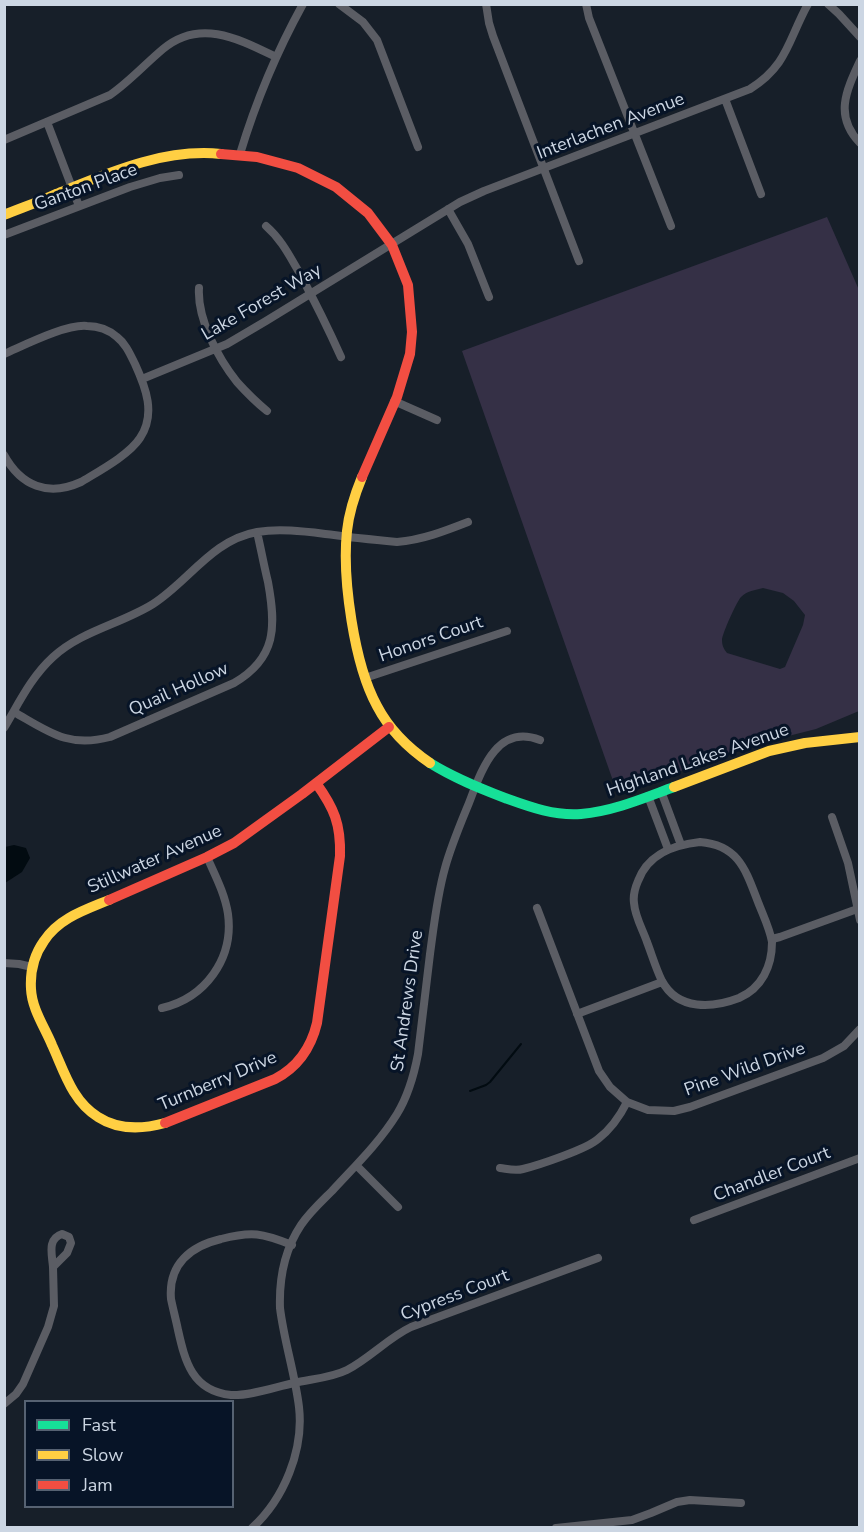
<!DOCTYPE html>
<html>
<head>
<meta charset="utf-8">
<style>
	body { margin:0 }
	#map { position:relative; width:864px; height:1532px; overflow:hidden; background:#171f29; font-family:"Nunito Sans",sans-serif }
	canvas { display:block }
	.frame { position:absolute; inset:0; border:6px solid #ccd6e3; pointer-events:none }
	.legend { position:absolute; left:24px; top:1400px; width:210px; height:108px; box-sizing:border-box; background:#071427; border:2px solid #566272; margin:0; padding:8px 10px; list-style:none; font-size:18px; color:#ccd6e3 }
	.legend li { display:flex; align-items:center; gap:12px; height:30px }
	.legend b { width:30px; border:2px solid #566272 }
</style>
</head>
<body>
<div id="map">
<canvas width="864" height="1532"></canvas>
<div class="frame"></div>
<ul class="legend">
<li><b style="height:8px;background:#16e098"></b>Fast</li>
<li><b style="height:8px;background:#ffcf43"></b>Slow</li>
<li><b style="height:8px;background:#f24e42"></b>Jam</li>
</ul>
</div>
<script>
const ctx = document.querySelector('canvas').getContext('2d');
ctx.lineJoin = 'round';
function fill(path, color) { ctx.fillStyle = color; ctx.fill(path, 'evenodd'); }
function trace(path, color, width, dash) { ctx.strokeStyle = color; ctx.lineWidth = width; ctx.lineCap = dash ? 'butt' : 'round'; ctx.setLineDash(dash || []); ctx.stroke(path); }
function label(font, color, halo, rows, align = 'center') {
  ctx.font = font + ' "Nunito Sans",sans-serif'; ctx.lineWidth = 6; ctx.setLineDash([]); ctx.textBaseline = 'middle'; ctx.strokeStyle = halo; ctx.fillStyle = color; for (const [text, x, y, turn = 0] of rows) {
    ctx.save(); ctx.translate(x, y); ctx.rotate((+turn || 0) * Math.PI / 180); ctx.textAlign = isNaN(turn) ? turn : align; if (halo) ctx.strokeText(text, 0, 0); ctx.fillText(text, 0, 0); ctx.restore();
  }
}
const green = new Path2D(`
	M827,217l32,73v421l-43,18 -75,19 -123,47 -156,-444zM763,588l20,5 11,8 11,14 -2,10 -18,42 -5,2 -53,-16c-3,-4 -5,-7 -5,-13 0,-6 15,-39 19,-43 6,-6 14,-7 22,-9z`);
const water = new Path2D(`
	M14,845l12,3 4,10 -8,14 -17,11v-36z`);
const stream = new Path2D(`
	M470,1091l16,-6 4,-3 31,-38`);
const street = new Path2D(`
	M339,4l24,18 14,18 41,107
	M486,4l3,19 4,13 86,225
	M586,4l3,14 82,208
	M828,4l11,10 21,23
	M860,61c-14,30 -26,55 0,82
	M725,99l36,95
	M47,122l32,84
	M4,140l106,-45c19,-13 35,-31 53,-46 37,-31 76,-10 113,8
	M240,154c16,-53 36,-101 63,-150
	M448,209l20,35 21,53
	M266,226c15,13 23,29 33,46 15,28 29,56 42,85
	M4,235l126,-48 30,-9 19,-3
	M199,288c-2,31 19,70 38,94 9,10 19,20 30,29
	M4,354c21,-9 62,-30 83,-28 11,0 22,4 30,11 9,7 13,17 18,27 11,24 21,50 5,74 -11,17 -41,33 -59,44 -33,15 -60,4 -77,-27
	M142,379l85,-35 39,-23 194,-119 24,-11 266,-102c38,-24 38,-49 58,-85
	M394,401l43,19
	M365,678l142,-47
	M14,712c35,20 54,36 96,25l124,-54c43,-25 42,-57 34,-101 -4,-16 -7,-33 -11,-50
	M4,728c15,-25 27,-51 49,-71 28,-26 68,-33 100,-53 36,-23 59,-64 104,-72 25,-4 51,0 77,3 21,3 42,5 63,7 25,-2 48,-11 71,-20
	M661,791l20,54
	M648,796l20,53
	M832,817l16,46 12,57
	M700,842c39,3 46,29 58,60 5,13 12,27 14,40 0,24 -10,46 -33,56 -26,10 -61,13 -77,-17 -6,-12 -10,-26 -15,-39 -4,-12 -12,-25 -13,-39 -1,-7 1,-15 4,-22 10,-27 35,-36 62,-39z
	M537,908l62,163 11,16 17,15 21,8 26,1 16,-4 133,-49 21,-12 16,-17
	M772,939l8,-2 80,-29
	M4,963l15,1 13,3
	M162,1008c43,-10 72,-49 66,-94 -3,-20 -13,-39 -21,-57
	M577,1014l85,-32
	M357,1166l41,41
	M500,1168c8,1 15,3 23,1 16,-4 64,-20 75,-30 13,-10 22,-23 29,-37
	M694,1220l166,-62
	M62,1234l7,3 2,6 -4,10 -14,14c-1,-13 -6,-28 9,-33z
	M292,1245c-30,-12 -40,-14 -71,-6 -30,7 -53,25 -50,60 2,10 5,21 7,31 7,31 14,61 53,65 19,1 44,-8 63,-12 17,-4 37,-5 53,-13 23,-12 41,-32 64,-43l187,-69
	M4,1404l12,-10 7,-10 25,-57 6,-21 -1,-39
	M252,1528c32,-29 52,-78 47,-121 -4,-33 -15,-66 -19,-99 -1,-29 5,-59 21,-83 9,-13 20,-23 31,-34 23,-25 47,-48 65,-77 11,-18 17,-39 21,-60 4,-34 8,-67 12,-100 4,-29 7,-58 15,-86 6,-22 15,-43 24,-65 12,-31 27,-80 71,-63
	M556,1528l76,-8 19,-7 26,-11 13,-2 51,3`);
const fast = new Path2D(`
	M430,763c24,15 49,25 75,35 25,9 49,18 76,16 33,-3 63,-16 93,-27`);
const slow = new Path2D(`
	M4,215c17,-7 35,-13 52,-21 52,-21 108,-46 165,-40
	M362,477c-7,17 -13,35 -15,54 -5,47 7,133 30,175 12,23 31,42 53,57
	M674,787l95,-36 36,-8 55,-6
	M109,900c-24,10 -50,18 -65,41 -10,14 -14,31 -13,48 1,20 13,37 21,56 12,26 20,56 46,72 20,13 45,12 67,6`);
const jam = new Path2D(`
	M221,154l36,3 41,11 38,19 32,26 24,32 16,40 4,47 -2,22 -13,43 -35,80
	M109,900l98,-43 27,-14 68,-49 87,-67
	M165,1123l110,-44c23,-12 36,-31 42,-56l23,-167c1,-32 -6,-48 -24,-73`);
const streetNames = [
	["Interlachen Avenue",611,127,-21],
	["Ganton Place",86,188,-20],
	["Lake Forest Way",262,303,-30],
	["Honors Court",431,640,-19],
	["Quail Hollow",179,690,-24],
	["Highland Lakes Avenue",698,761,-19],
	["Stillwater Avenue",155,860,-24],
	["St Andrews Drive",408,1001,-82],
	["Pine Wild Drive",745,1070,-20],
	["Turnberry Drive",218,1082,-23],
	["Chandler Court",772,1175,-21],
	["Cypress Court",455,1296,-21]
];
fill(green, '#353046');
fill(water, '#020b11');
trace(stream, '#020b11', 2);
trace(street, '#5b5d64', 8);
trace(fast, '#16e098', 10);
trace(slow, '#ffcf43', 10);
trace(jam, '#f24e42', 10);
label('18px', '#ccd6e3', '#071427', streetNames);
</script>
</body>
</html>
